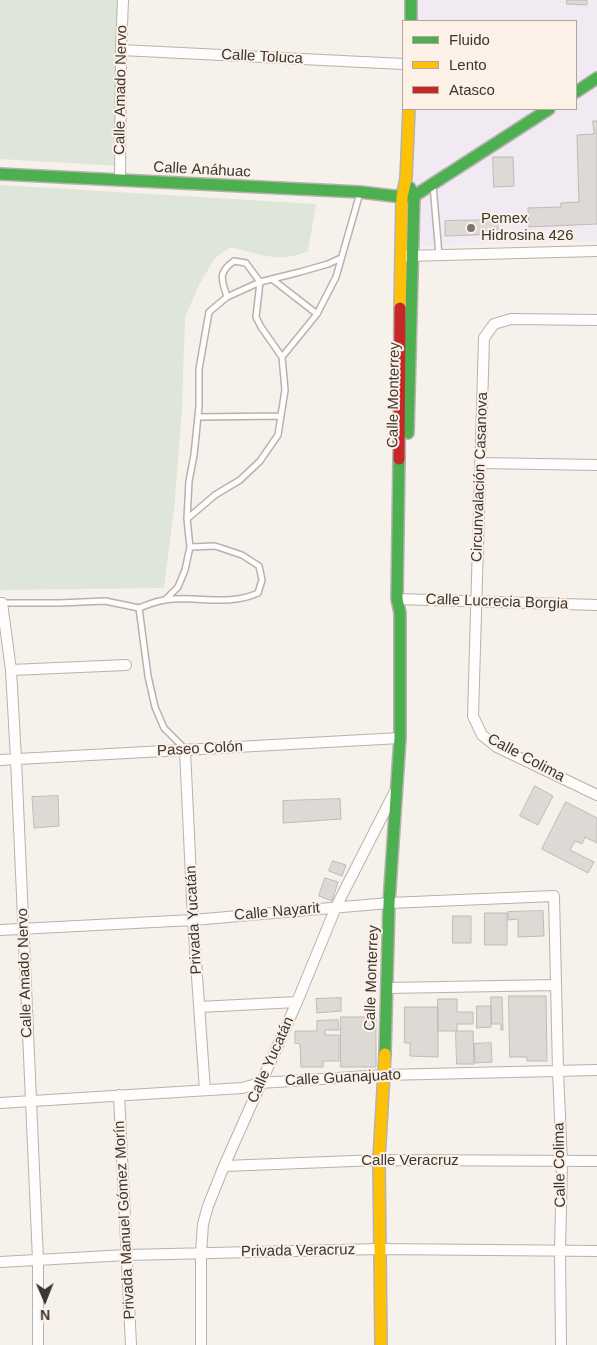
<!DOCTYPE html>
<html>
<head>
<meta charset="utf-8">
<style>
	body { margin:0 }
	#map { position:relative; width:597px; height:1345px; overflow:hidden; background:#f7f1ec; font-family:Arial,sans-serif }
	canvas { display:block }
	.legend { position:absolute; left:402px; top:20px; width:175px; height:90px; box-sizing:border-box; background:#fcf0e7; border:1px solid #aea69f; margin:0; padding:6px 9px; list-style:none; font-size:15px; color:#3a3632 }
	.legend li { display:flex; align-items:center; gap:10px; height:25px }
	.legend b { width:25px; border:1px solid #aea69f }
	.north { position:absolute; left:20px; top:1275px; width:50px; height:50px; -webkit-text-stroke:4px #fcf0e7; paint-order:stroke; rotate:179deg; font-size:14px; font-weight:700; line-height:20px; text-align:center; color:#3a3632 }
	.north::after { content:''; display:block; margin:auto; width:18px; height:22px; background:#3a3632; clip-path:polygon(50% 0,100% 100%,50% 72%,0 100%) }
</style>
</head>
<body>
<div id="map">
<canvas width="597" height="1345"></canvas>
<ul class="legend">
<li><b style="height:6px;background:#4caf50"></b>Fluido</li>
<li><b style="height:6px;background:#ffc107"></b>Lento</li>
<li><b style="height:6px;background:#c62828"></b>Atasco</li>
</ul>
<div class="north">N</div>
</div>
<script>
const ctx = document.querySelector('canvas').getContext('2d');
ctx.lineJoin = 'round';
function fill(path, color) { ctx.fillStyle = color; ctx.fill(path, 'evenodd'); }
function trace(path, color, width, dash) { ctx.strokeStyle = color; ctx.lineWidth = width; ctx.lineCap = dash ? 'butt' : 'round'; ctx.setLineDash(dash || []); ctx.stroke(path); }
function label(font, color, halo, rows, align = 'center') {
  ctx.font = font + ' Arial,sans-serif'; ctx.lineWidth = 4; ctx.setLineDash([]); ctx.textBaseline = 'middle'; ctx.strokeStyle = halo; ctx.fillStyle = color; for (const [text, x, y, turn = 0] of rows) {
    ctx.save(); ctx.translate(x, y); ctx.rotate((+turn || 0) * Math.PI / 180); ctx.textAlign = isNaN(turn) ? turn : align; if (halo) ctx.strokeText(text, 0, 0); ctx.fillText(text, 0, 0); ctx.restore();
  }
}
const industrial = new Path2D(`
	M417,0h180v241l-184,5 2,-137h161v-88h-159z`);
const green = new Path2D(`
	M0,0h120v166l-120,-7z
	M0,185l316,19 -8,47c-29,13 -49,3 -77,-4l-16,11 -16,27 -14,32 -3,93 -8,100 -10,78 -164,2z`);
const building = new Path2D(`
	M567,0h20v5l-20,-1z
	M593,121h4v103l-68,3 -1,-19 33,-1v-4l18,-1 -2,-67 17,-1z
	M493,157h20l1,29 -20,1z
	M498,220v14l-53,2v-15z
	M535,786l18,10 -15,29 -18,-9z
	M58,796l1,30 -25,2 -2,-31z
	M340,799l1,20 -58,4v-22z
	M566,802l31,16v25l-12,-6 -3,7 -7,-3 -5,9 24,12 -6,11 -46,-24z
	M333,861l13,4 -4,11 -13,-5z
	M325,878l13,4 -6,19 -13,-5z
	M543,911l1,25 -26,1v-18l-10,1v-8z
	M485,913h22v32h-22z
	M453,916h18v27h-18z
	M509,996h37l1,65h-20v-4h-17z
	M491,997h11l1,33h-2v-6h-9z
	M341,998v13l-24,2 -1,-14z
	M438,999h19v13h16v12h-16v7h-19z
	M477,1006h14v21l-14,1z
	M405,1007h33v50l-28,-1v-13h-5z
	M341,1017h35v50h-35z
	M338,1020l1,10h-14v5h14v26h-16v6h-22l-1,-23 -5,-1v-12h22v-10z
	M456,1031h17l1,33h-17z
	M491,1043l1,19 -17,1 -1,-19z`);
const lane = new Path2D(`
	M433,185l6,70
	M272,279l45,35
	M227,297c-5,-17 -10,-24 7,-36l12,2 14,19 -4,35 5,10 21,30
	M198,417l83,-1
	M187,519l2,-38 5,-26 5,-49v-37l10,-57 18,-15 33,-15 40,-10 28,-8 13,-6
	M165,600l13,-13 7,-17 5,-23 -3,-28 28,-24 25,-15 20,-19 18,-26 7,-45 -3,-33 35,-43 19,-37 24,-84
	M2,603h57l46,-2 34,7 9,68 7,31 9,21 20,20
	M139,608c8,-3 17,-7 26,-8 31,-5 63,7 93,-7l4,-13 -3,-14 -17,-11 -27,-9 -25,1`);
const street = new Path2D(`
	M121,50l282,14
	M120,180l1,-130 2,-50
	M406,256l191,-5
	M597,320l-86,-1 -17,5 -10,14 -11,378 9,19 15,12 100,48
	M480,463l117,2
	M397,599l200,6
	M0,603h2l9,67 5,89 22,501v85
	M11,670l115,-5
	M185,750l8,170 12,170
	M0,760l400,-22
	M0,930l193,-10 196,-17 165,-7 4,175 4,91 -2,89 1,94
	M387,988l169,-3
	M199,1007l98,-5
	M119,1095l12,250
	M0,1103l242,-15 18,-5 124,-8 213,-5
	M224,1166l155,-6 218,1
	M0,1262l127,-7 253,-6 217,2
	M201,1345v-92l2,-29 5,-18 16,-40 73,-164 39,-95 58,-114`);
const fast = new Path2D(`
	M411,0v21
	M576,92l21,-14
	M0,174l360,18 42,5 12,-1 135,-87
	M408,433l6,-237 -4,-8
	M385,1054l4,-151 11,-165v-125l-3,-14 2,-140`);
const slow = new Path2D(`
	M400,308l2,-111 4,-18 3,-70
	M381,1345l-2,-185 6,-106`);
const jam = new Path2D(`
	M399,459l1,-151`);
const markers = [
	[471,228,5,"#7c7773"]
];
const streetNames = [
	["Calle Toluca",262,57,3],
	["Calle Amado Nervo",121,90,-89],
	["Calle Anáhuac",202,170,3],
	["Calle Monterrey",394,395,-89],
	["Circunvalación Casanova",480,477,-88],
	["Calle Lucrecia Borgia",497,602,2],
	["Paseo Colón",200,749,-3],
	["Calle Colima",526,758,28],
	["Calle Nayarit",277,912,-5],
	["Privada Yucatán",194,920,-93],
	["Calle Amado Nervo",25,973,-92],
	["Calle Monterrey",372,978,-88],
	["Calle Yucatán",271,1060,-66],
	["Calle Guanajuato",343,1078,-3],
	["Calle Veracruz",410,1161],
	["Calle Colima",560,1165,-91],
	["Privada Manuel Gómez Morín",125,1220,-93],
	["Privada Veracruz",298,1251,-1]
];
const poiNames = [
	["Pemex",481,219],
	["Hidrosina 426",481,236]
];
fill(industrial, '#f2eaf3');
fill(green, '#dde6d8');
fill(building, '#ddd9d4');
trace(building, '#bfbab6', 1);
trace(lane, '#b7b2ae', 8);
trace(street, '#b7b2ae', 12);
trace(fast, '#b7b2ae', 14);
trace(slow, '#b7b2ae', 14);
trace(jam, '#b7b2ae', 14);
trace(lane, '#fefdfc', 5);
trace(street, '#fefdfc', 10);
trace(fast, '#4caf50', 11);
trace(slow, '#ffc107', 11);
trace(jam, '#c62828', 11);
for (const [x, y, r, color] of markers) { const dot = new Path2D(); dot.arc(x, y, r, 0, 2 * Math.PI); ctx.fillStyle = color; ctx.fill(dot); trace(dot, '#fcf0e7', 2); }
label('15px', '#3a3632', '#fcf0e7', streetNames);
label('15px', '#3a3632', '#fcf0e7', poiNames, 'left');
</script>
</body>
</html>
